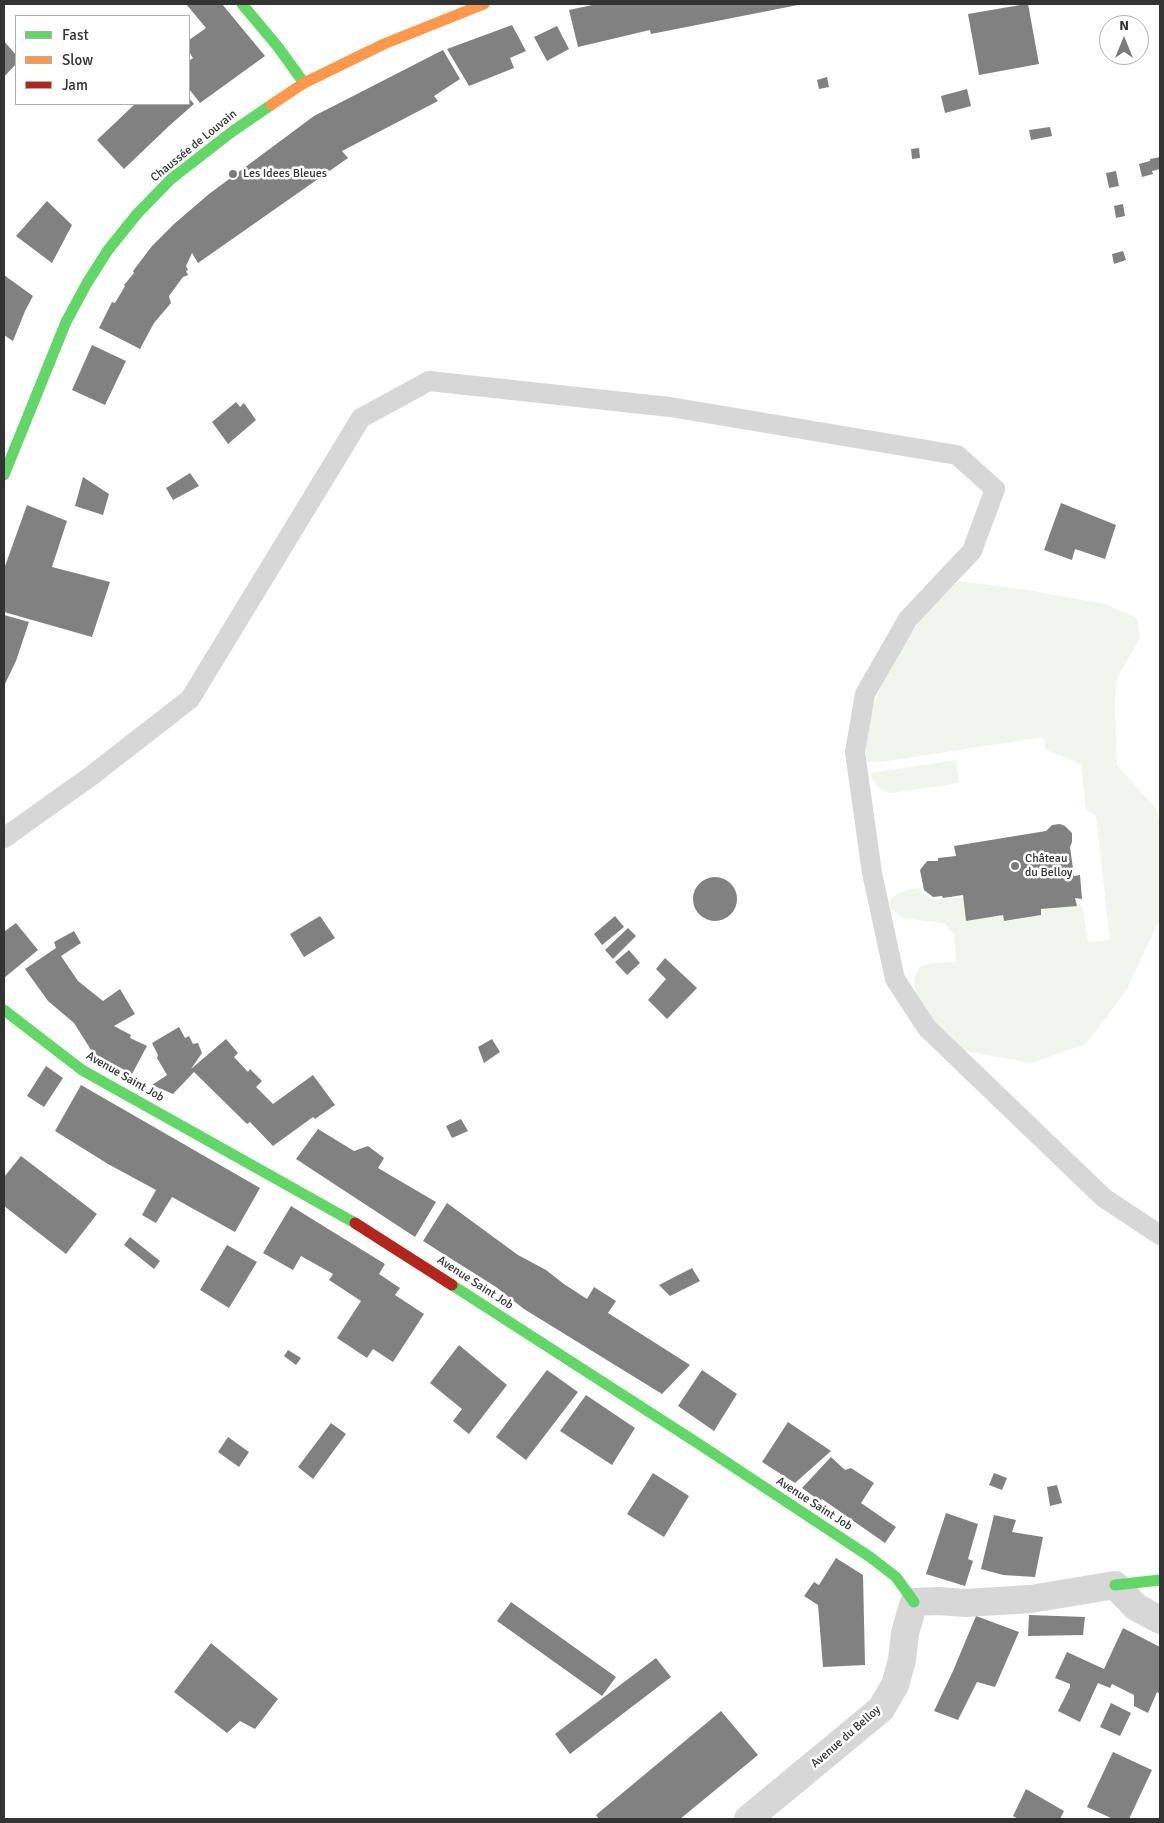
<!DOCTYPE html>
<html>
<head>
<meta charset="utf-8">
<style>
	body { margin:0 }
	#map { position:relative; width:1164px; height:1823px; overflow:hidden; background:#fff; font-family:Signika,sans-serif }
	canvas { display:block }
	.frame { position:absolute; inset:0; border:5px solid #333; pointer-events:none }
	.legend { position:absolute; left:15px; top:15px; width:175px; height:90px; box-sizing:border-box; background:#fff; border:1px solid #adadad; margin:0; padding:6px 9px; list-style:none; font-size:15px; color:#333 }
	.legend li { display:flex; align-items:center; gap:10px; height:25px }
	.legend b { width:25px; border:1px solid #adadad }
	.north { position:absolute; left:1099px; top:15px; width:50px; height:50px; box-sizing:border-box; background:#fff; border:1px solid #adadad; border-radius:50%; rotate:0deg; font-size:14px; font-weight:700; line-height:20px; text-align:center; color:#333 }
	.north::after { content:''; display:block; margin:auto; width:18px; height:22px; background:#7a7a7a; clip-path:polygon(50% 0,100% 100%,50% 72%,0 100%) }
</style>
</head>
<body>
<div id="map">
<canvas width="1164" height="1823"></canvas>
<div class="frame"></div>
<ul class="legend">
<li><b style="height:6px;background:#63d668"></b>Fast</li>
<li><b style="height:6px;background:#ff974d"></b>Slow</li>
<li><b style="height:6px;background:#b3261e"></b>Jam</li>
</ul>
<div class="north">N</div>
</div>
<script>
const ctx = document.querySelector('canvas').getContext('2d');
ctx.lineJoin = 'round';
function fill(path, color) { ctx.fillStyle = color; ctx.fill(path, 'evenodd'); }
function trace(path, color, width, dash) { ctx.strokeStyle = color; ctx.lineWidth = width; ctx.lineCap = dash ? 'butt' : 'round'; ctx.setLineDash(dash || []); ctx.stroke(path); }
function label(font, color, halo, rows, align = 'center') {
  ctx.font = font + ' Signika,sans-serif'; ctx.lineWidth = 5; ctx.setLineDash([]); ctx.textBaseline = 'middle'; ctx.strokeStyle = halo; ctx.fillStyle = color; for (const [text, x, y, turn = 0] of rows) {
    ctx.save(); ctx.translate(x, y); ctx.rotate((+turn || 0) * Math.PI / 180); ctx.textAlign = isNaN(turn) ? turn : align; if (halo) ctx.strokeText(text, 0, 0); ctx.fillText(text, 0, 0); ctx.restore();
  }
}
const green = new Path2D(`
	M959,581l68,9 78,14 32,14 3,20 -23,40 -2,26 2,61 40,45 3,17v92l-33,70 -41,55 -55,19 -71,-13 -41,-41 -5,-30 5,-12 12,-4 25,-1 -2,-28 -10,-11 -41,-5 -12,-9 -2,-7c8,-12 20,-12 32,-14l1,5 12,7 29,-3 3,24 36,-6 2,7 37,-7v-5l41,-5 6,37 22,-2 -14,-124 -10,-7 -5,-45 -35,-14 -3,-13 -162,25h-14l-2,-21 6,-32 20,-44 35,-53z
	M956,760l3,23 -68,10c-13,-3 -17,-7 -20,-20z`);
const building = new Path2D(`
	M186,4h36l43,52 -65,47 -11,-14v-28l4,-3 -4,-6v-12l17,-12z
	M597,4h201v1l-147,29 -1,-4 -72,17 -9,-37z
	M1026,4h2l11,60 -60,11 -11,-61z
	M512,25l14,26 -16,7 4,10 -45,18 -22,-37z
	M557,26l12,23 -22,12 -13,-24z
	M4,41l12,14v9l-12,13z
	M443,50l17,29 -26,17 4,5 -96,50 6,7 -150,105 -6,-10 -6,13 2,4 -2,1 2,4 -5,2 -14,19 2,7 -17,20 -14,26 -41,-21 13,-26 3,1 10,-17 -1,-1 10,-12 -1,-2 19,-25 22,-22 35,-30 105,-78z
	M827,77l2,10 -10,2 -2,-9z
	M967,89l4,17 -26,7 -4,-17z
	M189,98l5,6 -25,22 -45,43 -27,-29 38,-36h54z
	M1050,127l2,9 -21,4 -2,-10z
	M919,148l1,10 -8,1 -1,-10z
	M1160,157v12l-8,2 1,3 -11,3 -3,-13 11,-3v-2z
	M1116,171l3,15 -10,2 -3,-15z
	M47,201l25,24 -20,38 -36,-27z
	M1123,204l2,12 -9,2 -2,-12z
	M1123,251l3,9 -12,4 -2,-10z
	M4,275l29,21 -8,15 -12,30 -9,-6z
	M92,345l34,16 -21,44 -33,-15z
	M236,402l4,5 4,-4 12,17 -28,24 -16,-22z
	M190,473l9,13 -26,14 -7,-12z
	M83,477l26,17 -6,21 -28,-9z
	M1061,503l55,22 -11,34 -30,-10 -3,11 -28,-10z
	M27,505l40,16 -15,46 58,15 -18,55 -88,-25v-43z
	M4,615l25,7 -13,39 -12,25z
	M1060,824l5,2 7,7v9l-2,5 4,29 6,-1 2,24 -7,-1 2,8 -36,3v6l-37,6 -1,-6 -37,6 -3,-26 -20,3 -1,-2 -9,1 -9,-7 -4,-20 7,-9h11v-3l18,-2 -2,-10 92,-15 6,-6z
	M693 899a22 22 0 1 1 44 0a22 22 0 1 1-44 0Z
	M320,916l15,22 -31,19 -14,-23z
	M615,916l9,11 -22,18 -8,-11z
	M16,923l22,27 -34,28v-49l1,2z
	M628,928l8,8 -23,23 -8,-9z
	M74,931l7,12 -20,13 17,25 25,20 17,-12 15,25 -21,12 17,9 -1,3 17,8 -15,28 -39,-21 -19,-30 -26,-22 -23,-32 31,-21 -2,-6z
	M629,950l11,13 -13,12 -12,-13z
	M665,958l32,30 -30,31 -19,-19 18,-21 -10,-10z
	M179,1027l6,11 4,-2 4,8 5,-1 4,10 -11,16 35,-30 12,14 -4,4 14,15 2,-3 12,12 -6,6 17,17 40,-29 22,30 -20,14 -2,-2 -40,29 -23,-24 -3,2 -53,-52 -21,22 -21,-9 15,-10 -10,-17 1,-3 -6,-12z
	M492,1039l8,13 -16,11 -6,-16z
	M46,1066l17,12 -19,29 -17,-11z
	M81,1085l179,103 -25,44 -63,-35 -16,26 -14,-8 14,-25 -48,-26 -53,-33z
	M461,1119l7,12 -16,7 -6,-12z
	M318,1129l36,22 14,-5 16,12 -6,10 58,34 -21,35 -119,-78z
	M21,1156l76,58 -31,40 -62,-48v-29z
	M447,1203l71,52 28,15 18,14 23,15 7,-12 22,14 -8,12 82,52 -28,29 -138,-85 -28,-22 -73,-46z
	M291,1206l94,58 -6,10 21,14 -5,7 29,19 -31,48 -20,-13 -6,9 -30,-20 24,-37 -32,-21 4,-6 -32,-18 -8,14 -30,-17z
	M130,1237l30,24 -6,8 -30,-24z
	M227,1245l30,17 -28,46 -29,-18z
	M692,1268l8,13 -30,15 -11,-11z
	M459,1345l48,40 -38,49 -16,-13 9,-12 -32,-26z
	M288,1350l13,8 -5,7 -12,-9z
	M547,1370l31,22 -52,68 -30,-23z
	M702,1370l35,24 -23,37 -36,-25z
	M586,1395l49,33 -23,37 -52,-34z
	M788,1422l43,29 -36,32 -33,-21z
	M331,1423l15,11 -33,45 -15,-12z
	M228,1437l21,15 -10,15 -21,-15z
	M831,1457l14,13 6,-2 23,15 -13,20 35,24 -11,16 -63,-44 -2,2 -18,-13z
	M653,1473l36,23 -25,41 -37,-23z
	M994,1473l13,5 -5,12 -13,-5z
	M1057,1485l5,18 -12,3 -3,-19z
	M946,1513l32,11 -10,35 5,2 -8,25 -39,-12z
	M994,1515l22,5 -4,12 31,5 -8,40 -32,-2 -22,-6z
	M836,1558l27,17 2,90 -42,2 -5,-62 -14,-9 10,-14 5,3z
	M511,1602l105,75 -14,19 -105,-75z
	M1029,1615l56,2 -2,18 -55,1z
	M976,1616l43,16 -24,55 -18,-5 -19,38 -24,-9 19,-40z
	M1123,1628l37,19v47l-3,-2 -9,21 -14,-7v-11l-22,-11 -2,4 -12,-5 -18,39 -22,-11 12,-24v-3l-15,-6 12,-26 37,17z
	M211,1643l67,56 -23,30 -15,-8 -13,12 -53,-41z
	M656,1658l15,19 -101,77 -15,-20z
	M1111,1703l20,10 -11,23 -20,-9z
	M721,1711l37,44 -78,64h-81l-3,-4z
	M1113,1752l39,18 -23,49h-16l-26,-12z
	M1026,1789l38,22 -4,8h-42l-5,-3z`);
const lane = new Path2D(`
	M4,838l87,-62 99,-77 171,-281 68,-37 241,26 287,48 38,34 -23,62 -64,68 -43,75 -10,58 17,121 23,106 32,49 177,170 56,37`);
const street = new Path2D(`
	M748,1819l133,-110 14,-24 7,-25 3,-27 9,-31 24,-1 28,2 65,-4 84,-14 21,22 24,13`);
const fast = new Path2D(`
	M242,4l36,43 26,36
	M4,475l62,-153 21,-39 21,-33 29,-36 34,-35 62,-48 38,-26
	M4,1010l78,60 273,153
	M452,1285l250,161 168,111 26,20 18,25
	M1115,1585l45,-5`);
const slow = new Path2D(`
	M271,105l33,-22 80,-39 100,-40`);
const jam = new Path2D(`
	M355,1223l97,62`);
const markers = [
	[233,174,5,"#7a7a7a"],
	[1015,866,5,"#7a7a7a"]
];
const streetNames = [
	["Chaussée de Louvain",194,146,-39],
	["Avenue Saint Job",125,1077,30],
	["Avenue Saint Job",475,1283,33],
	["Avenue Saint Job",814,1504,33],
	["Avenue du Belloy",846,1737,-41]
];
const poiNames = [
	["Les Idees Bleues",243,174],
	["Château",1025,859],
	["du Belloy",1025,873]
];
fill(green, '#f1f5ed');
fill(building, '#818181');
trace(lane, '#d7d7d7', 20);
trace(street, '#d7d7d7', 28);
trace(fast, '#63d668', 11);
trace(slow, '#ff974d', 11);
trace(jam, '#b3261e', 11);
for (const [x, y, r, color] of markers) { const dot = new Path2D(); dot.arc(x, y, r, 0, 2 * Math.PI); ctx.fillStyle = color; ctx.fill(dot); trace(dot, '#fff', 2); }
label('12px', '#333', '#fff', streetNames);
label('12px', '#333', '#fff', poiNames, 'left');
</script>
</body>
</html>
